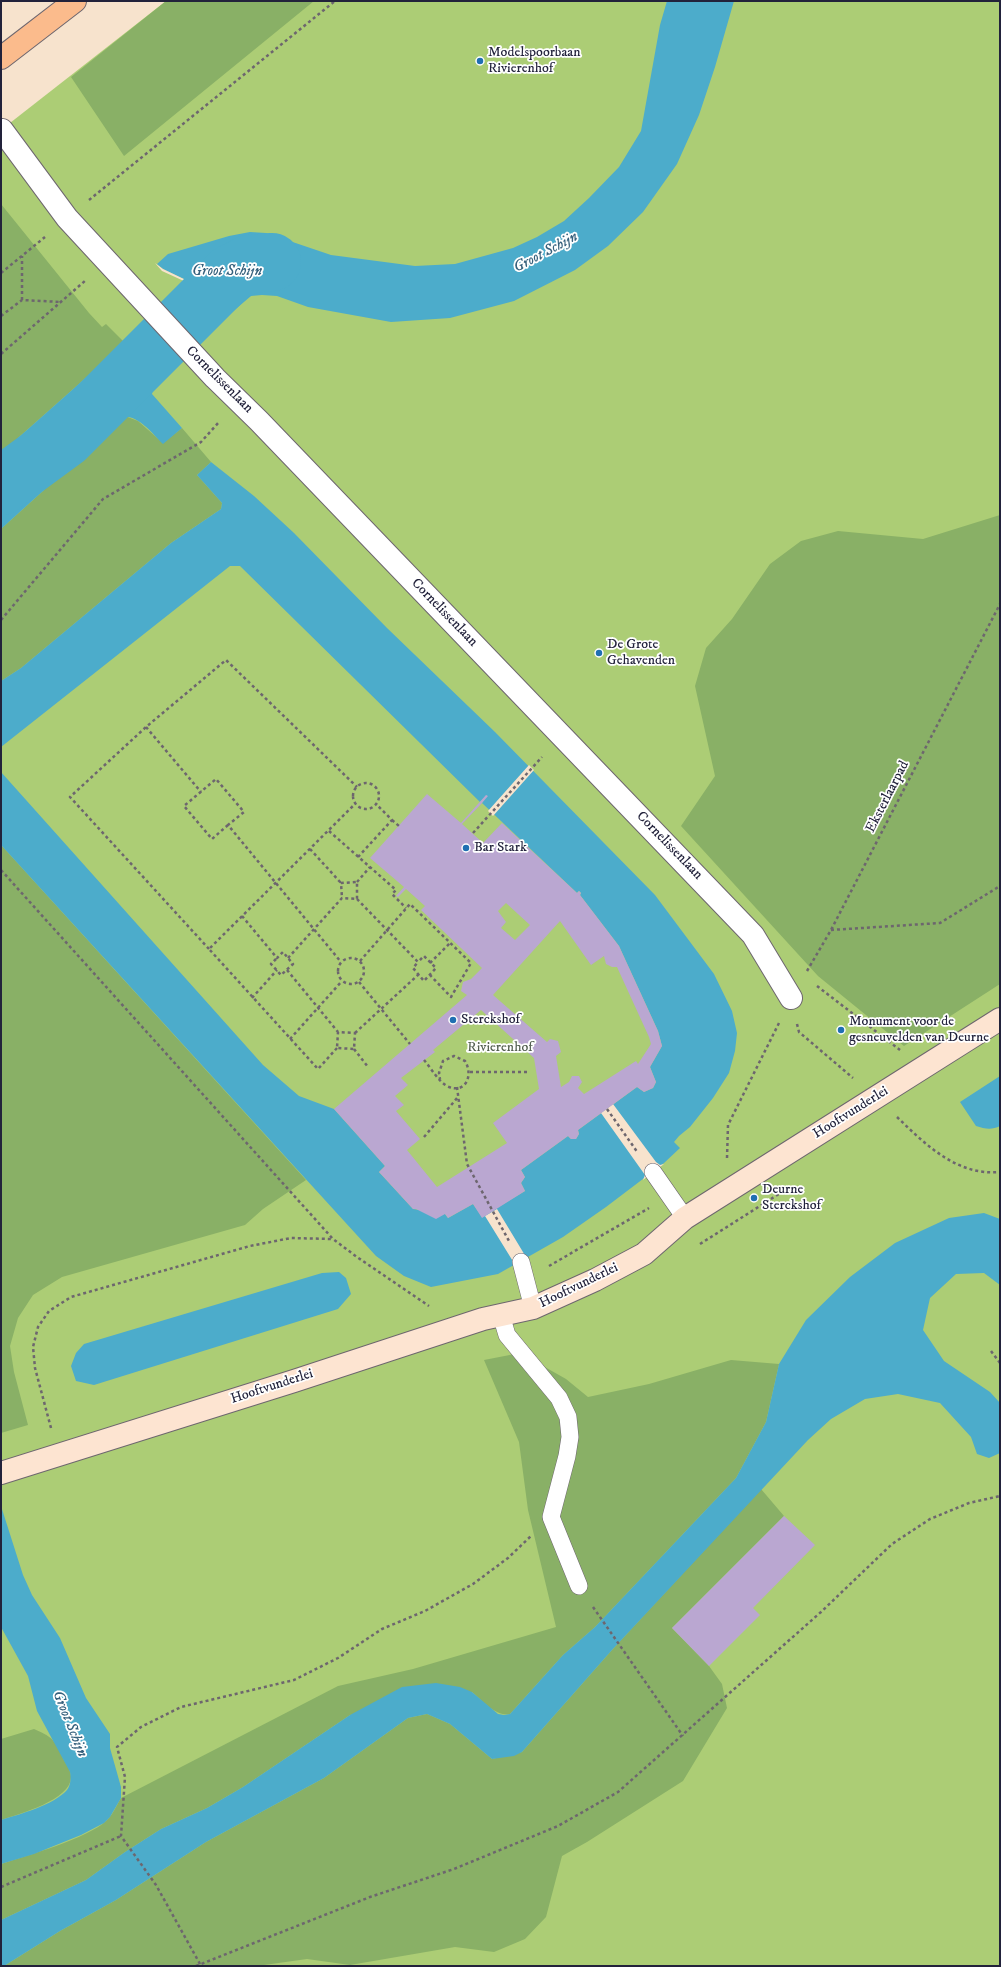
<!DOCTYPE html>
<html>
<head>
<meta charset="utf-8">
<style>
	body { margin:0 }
	#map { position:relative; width:1001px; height:1967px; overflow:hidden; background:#f7e3cd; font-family:"IM FELL DW Pica",serif }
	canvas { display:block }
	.frame { position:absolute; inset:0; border:2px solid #22223b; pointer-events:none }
</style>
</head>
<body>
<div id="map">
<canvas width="1001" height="1967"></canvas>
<div class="frame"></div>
</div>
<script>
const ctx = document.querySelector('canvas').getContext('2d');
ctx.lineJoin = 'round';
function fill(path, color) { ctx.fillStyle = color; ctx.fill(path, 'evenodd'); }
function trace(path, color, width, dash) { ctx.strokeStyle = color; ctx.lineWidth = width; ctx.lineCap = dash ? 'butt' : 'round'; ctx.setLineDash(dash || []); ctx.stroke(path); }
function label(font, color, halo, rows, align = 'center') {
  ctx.font = font + ' "IM FELL DW Pica",serif'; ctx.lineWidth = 3.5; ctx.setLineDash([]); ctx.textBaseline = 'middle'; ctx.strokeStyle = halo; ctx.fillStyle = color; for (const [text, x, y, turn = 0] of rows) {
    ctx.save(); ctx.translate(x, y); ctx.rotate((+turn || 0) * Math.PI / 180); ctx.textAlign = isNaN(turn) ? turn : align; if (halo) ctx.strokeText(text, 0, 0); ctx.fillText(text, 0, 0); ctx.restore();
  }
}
const green = new Path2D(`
	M166,1h834v1965h-999v-1836z`);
const forest = new Path2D(`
	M166,1h148l-190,155 -53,-79z
	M1,204l88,109 13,14 4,-3 19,19 -124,110z
	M125,416l13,5 25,22 19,-15 29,34 -14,13 25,28 -1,6 -50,34 -150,125 -20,13v-152l74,-67 44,-45z
	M1000,515v469l-96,62 -86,-70 -137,-150 34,-50 -20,-90 11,-38 26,-29 38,-55 31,-23 37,-10 85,8z
	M1,845l305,335 -43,29 -18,16 -183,52 -29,18 -15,23 -8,28 4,26 14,53 -27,8z
	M520,1353l46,26 22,18 61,-13 82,-24 48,4 -13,58 -30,56 -141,149 -32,28 -53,59c-14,3 -27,-13 -38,-22l-122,23 -107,72 -36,21 -46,21 -36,23 -39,28 -85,40v-56c25,-8 87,-26 105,-43 7,-6 10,-15 15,-23l217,-112 75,-17 143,-42 -28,-117 -9,-68 -35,-82z
	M761,1489l23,27 -112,112 37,38 13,18 5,24 -44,73 -96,61 -25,14 -16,61 -21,22 -31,13 -39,-5 -105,18 -43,-6 -50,7h-253l56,-35 56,-31 90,-58 118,-64 84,-60 19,-4 23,10 42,35 30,-7 90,-102z
	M34,1729c22,10 19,10 30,31 3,5 7,11 7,17 0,23 -52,37 -70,43v-81z`);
const water = new Path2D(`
	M667,1h67l-19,66 -16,48 -22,49 -34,48 -35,34 -33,24 -61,31 -64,17 -59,4 -83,-15 -31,-11 -15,-1 -11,1 -27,23 -36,-38 -25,-12 -6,-5 11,-10 61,-18 21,-4 16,1 65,22 84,11 40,-2 58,-16 24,-11 27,-16 25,-23 30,-31 22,-36 19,-106z
	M125,343l35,38 -7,8 -1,5 30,34 -19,16c-12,-12 -26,-31 -44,-27l-44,45 -74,67v-76z
	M211,462l43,34 40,37 93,95 108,104 160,163 59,79 18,37 5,22 -2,18 -6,22 -16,25 -23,29 -11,9 -5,6 6,6 -16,15 -58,44 -43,30 -65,37 -67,13 -27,-11 -28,-20 -375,-411v-73l262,293 36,31 35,13 51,57 -6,6 34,37 32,5 3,4 25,-14 9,13 43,-26 -4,-8 4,-6 -4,-7 47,-34 3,3h5l3,-5 -1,-4 59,-43 7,5 9,-4 3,-6 -6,-15 12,-21 -4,-15 -39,-85 -39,-51 1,-2 -2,-2 -2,2 -95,-90 5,-8 -7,7 -240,-236h-10l-229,181v-66l20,-13 150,-125 50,-34 1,-6 -25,-28z
	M1000,1076v50c-8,4 -15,3 -24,0l-16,-24z
	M984,1213l16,6v66l-16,-12 -28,1 -26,24 -7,32 21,31 46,31 10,11v50l-11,5 -12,-4 -6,-17 -31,-34 -42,-9 -33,5 -34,20 -23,21 -196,210 -90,102 -8,4 -22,3 -42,-35 -23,-10 -19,4 -84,60 -118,64 -90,58 -56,31 -56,35h-3v-46l85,-40 39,-28 36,-23 46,-21 36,-21 107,-72 52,-28 34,-4 24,4 12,5 26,22 6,1 6,-1 53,-59 32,-28 141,-149 30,-56 13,-58 27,-44 44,-43 45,-34 54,-25z
	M339,1272l7,6 5,16 -13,15 -244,76 -18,-4 -5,-15 5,-13 8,-9 238,-71z
	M1,1506l22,69 9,20 28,43 26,60 24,36v14l11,39v11l-11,19 -6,6 -23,12 -47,19 -33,10v-44c19,-6 53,-15 66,-30 4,-5 4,-13 3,-18l-33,-61 -9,-35 -27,-49z`);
const pier = new Path2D(`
	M155,263l8,6 25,12 37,40 -39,-39 -24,-11z
	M123,342h3l35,37v3z
	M529,765l5,5 -41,46 -5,-5z
	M613,1104l43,58 4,3 4,-1 -21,16 2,-5 -44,-62z
	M497,1209l29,48h2l-15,10 1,-4 -29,-47z`);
const river = new Path2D(`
	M1,486l64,-47 165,-165 19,-10 23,-2`);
const building = new Path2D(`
	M427,794l34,29 25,-28 2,1 -6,7 -20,21 21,19 19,-20 75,70 2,-2 2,2 -1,2 39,51 39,85 4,15 -12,21 6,15 -3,6 -9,4 -7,-5 -59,43 1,4 -3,5h-5l-3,-3 -47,34 4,7 -4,6 4,8 -43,27 -9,-14 -25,14 -3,-4 -9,5 -20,-10h-3l-34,-37 6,-6 -51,-57 133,-114 -6,-4 2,-9 8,-3 11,-11 -61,-58 4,-4 -19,-17 -8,8 -2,-1 8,-9 -34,-29zM506,903l24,22 -15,15 -14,-12 5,-6 -8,-11zM560,921l31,44 13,-9 2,8 6,3h5l32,70 2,7 -13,20 -2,-3 -52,33 -6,-6 4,-6 -3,-6h-7l-3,6 -8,5 -5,-31 5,-4 -3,-11 -8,-2 -3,3 -54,-47zM481,1010l53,48 5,31 -46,34 14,20 -70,44 -30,-37 13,-11 -24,-28 8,-6 -9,-9 13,-11 -7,-7 34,-26 -2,-2z
	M784,1516l31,29 -62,63 7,7 -51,51 -37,-38z`);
const path = new Path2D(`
	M89,200l246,-199
	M1,273l44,-36
	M22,300v-44
	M1,316l21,-16 39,2
	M1,354l85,-74
	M1,620l102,-121 98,-57 18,-20
	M146,727l55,65
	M353 796a13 13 0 1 1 26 0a13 13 0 1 1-26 0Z
	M392,820l7,6
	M228,825l-16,14 -28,-33 32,-27 28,33 -16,13 113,137
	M329,831l67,59 -4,4 14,14
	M473,833l69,-76
	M310,849l31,34
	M358,857l34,-37 -16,-16
	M1,870l332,369 24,18 72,49
	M357,882l13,-15
	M357,899l61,63 -5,6 11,13 12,-13 -12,-12 -6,6
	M242,916l35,42 6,-6 10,12 -12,11 -10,-11 6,-6
	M831,930l109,-7 60,-37
	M209,949l-139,-152 76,-70 80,-67 131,127
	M338 971a13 13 0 1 1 26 0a13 13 0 1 1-26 0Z
	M288,958l54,-60 15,1v-17l-16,1 1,15
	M360,961l50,-57 61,59 -20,34 -21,-22
	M430,963l20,-20
	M287,970l51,62 17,1 -1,16 -17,-1 1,-16
	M807,971l24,-41 169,-326
	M359,982l51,62
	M817,986l83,64
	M252,998l25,-28
	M797,1024l2,8 54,46
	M355,1033l64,-59
	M290,1039l52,-58
	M337,1048l-19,21 -109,-120 147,-146
	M354,1049l14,18
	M424,1060c7,8 14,21 23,26 18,9 27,-10 18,-25l-11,-5 -11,5 -4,12 1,6
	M470,1072h60
	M457,1087l10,77 42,77
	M607,1109l31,44
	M897,1117c29,28 60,59 103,55
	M424,1137l34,-40
	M727,1158l1,-33 51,-102
	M700,1244l82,-52
	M549,1266l100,-58
	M991,1351l9,12
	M51,1428l-16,-60 -2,-21 5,-20 11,-16 22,-14 179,-51 41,-8 42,1
	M593,1607l90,129
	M1,1887l120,-51
	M200,1964l-44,-79 -35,-49 4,-59 -8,-30 24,-20 40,-20 113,-27 44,-22 44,-29 43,-18 48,-27 35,-26 23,-22
	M196,1966l174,-69 84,-28 104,-43 60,-34 203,-180 71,-68 38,-25 39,-16 31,-7`);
const lane = new Path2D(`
	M653,1172l32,46
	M521,1262l12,46
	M501,1315l6,20 52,63 9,19 2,20 -3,19 -16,61 28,69`);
const street = new Path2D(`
	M2,130l65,88 148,160 44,43 494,514 38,63`);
const secondary = new Path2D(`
	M1,1473l293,-92 189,-62 50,-11 62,-28 49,-26 41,-36 315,-199`);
const highway = new Path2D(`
	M1,58l74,-57`);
const markers = [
	[480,61,4,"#1f6fb2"],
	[599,653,4,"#1f6fb2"],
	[466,848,4,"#1f6fb2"],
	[453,1020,4,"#1f6fb2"],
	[841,1030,4,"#1f6fb2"],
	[754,1198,4,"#1f6fb2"]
];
const poiNames = [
	["Modelspoorbaan",488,53],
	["Rivierenhof",488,69],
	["De Grote",607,645],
	["Gehavenden",607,661],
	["Bar Stark",474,848],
	["Sterckshof",461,1020],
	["Monument voor de",849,1022],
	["gesneuvelden van Deurne",849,1038],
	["Deurne",762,1190],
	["Sterckshof",762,1206]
];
const streetNames = [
	["Cornelissenlaan",219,380,45],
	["Cornelissenlaan",444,613,46],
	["Eksterlaarpad",888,797,-63],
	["Cornelissenlaan",669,846,46],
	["Hooftvunderlei",851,1113,-32],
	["Hooftvunderlei",579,1286,-26],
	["Hooftvunderlei",272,1387,-18]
];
const parkNames = [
	["Rivierenhof",500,1048]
];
const waterNames = [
	["Groot Schijn",546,253,-28],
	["Groot Schijn",227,272],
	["Groot Schijn",69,1724,68]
];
fill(green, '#accd75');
fill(forest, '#89b066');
fill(water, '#4caccb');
fill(pier, '#f7e3cd');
trace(river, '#4caccb', 58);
fill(building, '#baa7d1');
trace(lane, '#6d666e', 18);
trace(street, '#6d666e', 24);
trace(secondary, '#6d666e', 24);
trace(highway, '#6d666e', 24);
trace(path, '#6d666e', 2.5, [3, 3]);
trace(lane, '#fff', 17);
trace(street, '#fff', 22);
trace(secondary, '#fde4d1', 22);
trace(highway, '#fbbb8c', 22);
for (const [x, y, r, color] of markers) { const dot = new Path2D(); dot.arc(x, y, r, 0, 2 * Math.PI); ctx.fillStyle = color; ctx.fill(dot); trace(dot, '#fff', 1.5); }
label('14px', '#22223b', '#fff', poiNames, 'left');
label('14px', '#22223b', '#fff', streetNames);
label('14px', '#525e4f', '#fff', parkNames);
label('italic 15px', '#35607c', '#fff', waterNames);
</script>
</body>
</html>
